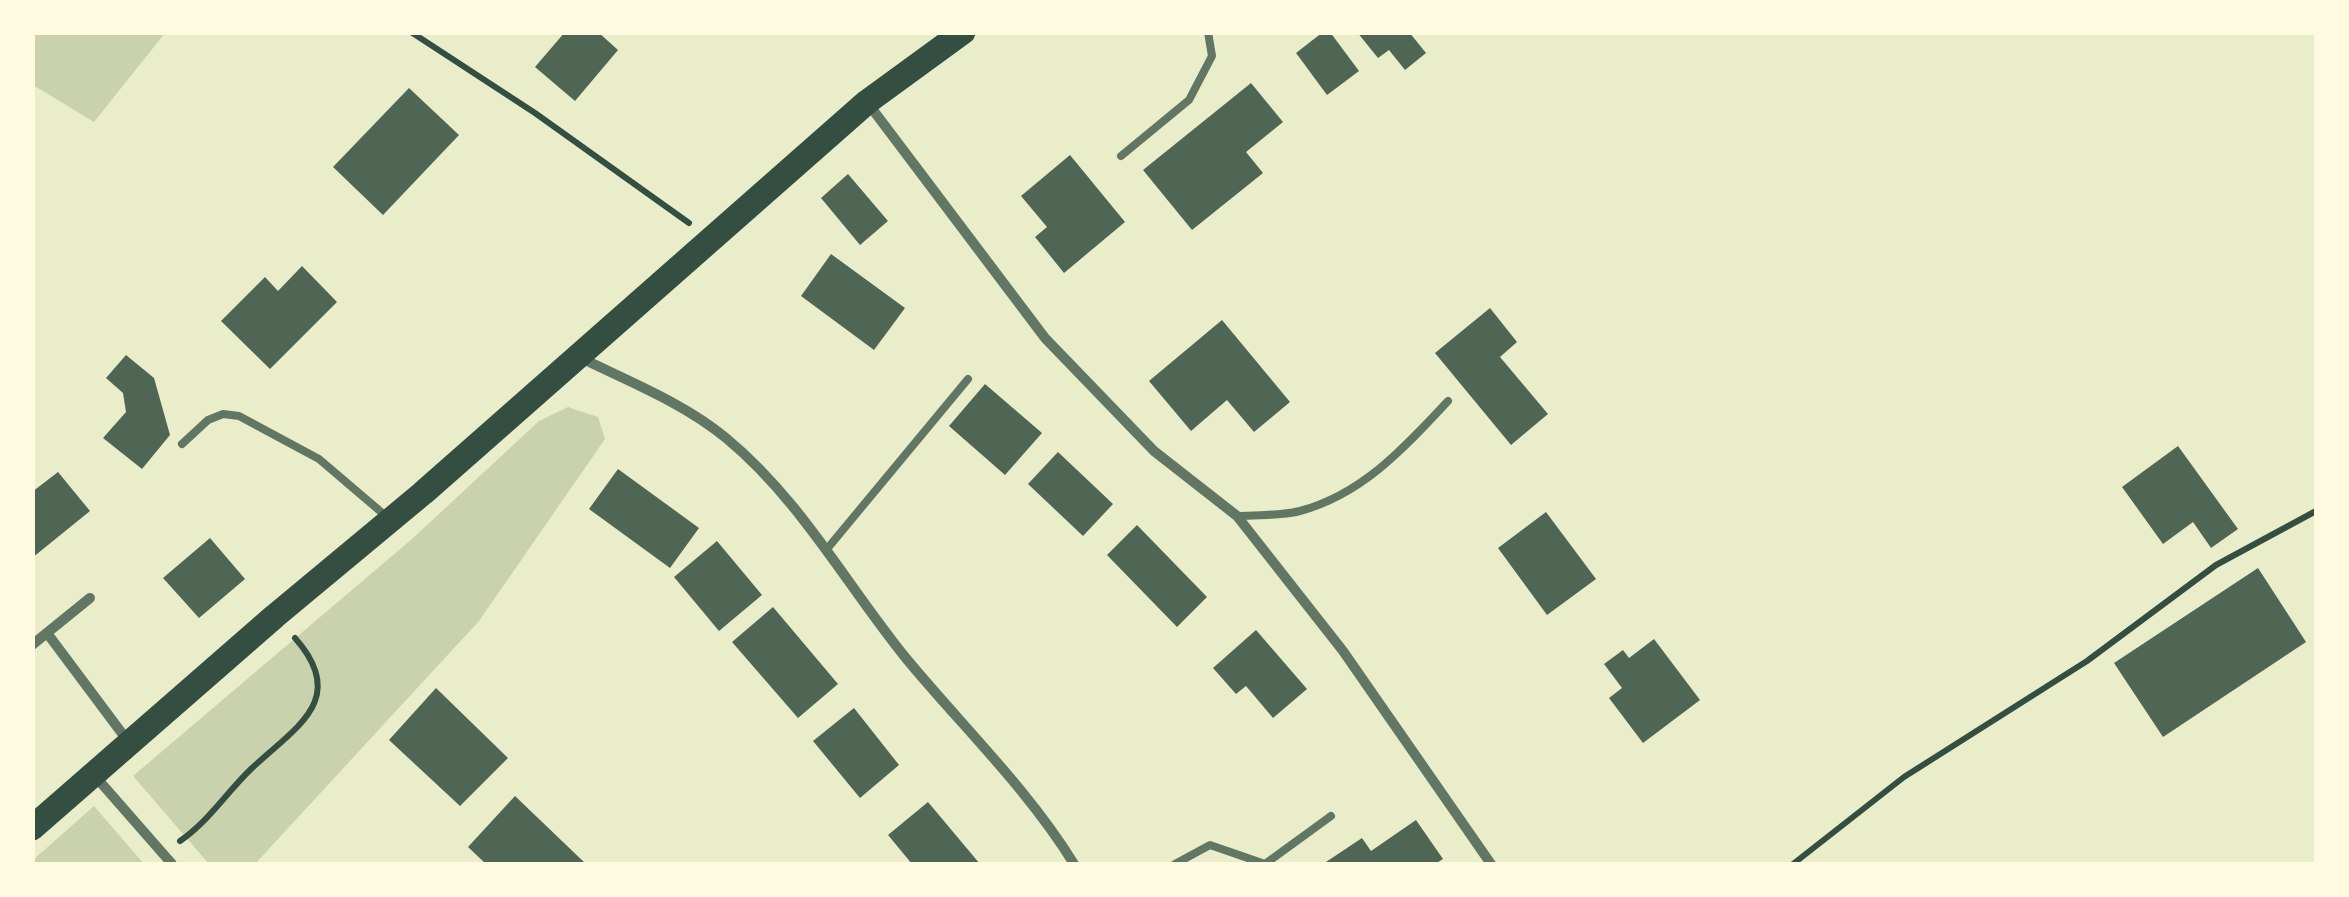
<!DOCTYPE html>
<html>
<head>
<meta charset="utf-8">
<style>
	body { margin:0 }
	#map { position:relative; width:2349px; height:897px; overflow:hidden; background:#e9edc9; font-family:Merriweather,serif }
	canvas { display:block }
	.frame { position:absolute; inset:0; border:35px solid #fefae0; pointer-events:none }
</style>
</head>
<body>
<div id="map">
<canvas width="2349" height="897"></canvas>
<div class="frame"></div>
</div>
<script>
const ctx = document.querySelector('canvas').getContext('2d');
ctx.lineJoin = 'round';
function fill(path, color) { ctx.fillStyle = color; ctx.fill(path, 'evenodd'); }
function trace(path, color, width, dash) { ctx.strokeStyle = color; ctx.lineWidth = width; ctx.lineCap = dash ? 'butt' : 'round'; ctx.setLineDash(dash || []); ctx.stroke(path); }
const green = new Path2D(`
	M33,32h132v1l-71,89 -61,-37z
	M568,407l30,10 7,22 -126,182 -224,243h-46l-76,-88 279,-237 127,-118z
	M94,806l50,58h-111v-4z`);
const building = new Path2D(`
	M565,32h33l20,18 -43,51 -40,-34z
	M1323,32h7l29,39 -32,24 -31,-42z
	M1357,32h52l17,21 -21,17 -16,-20 -11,8z
	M1251,83l32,39 -37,30 17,21 -71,57 -49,-60z
	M409,88l50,47 -76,80 -50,-48z
	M1070,155l55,67 -61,51 -29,-36 12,-10 -26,-31z
	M848,174l40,47 -28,24 -39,-47z
	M831,254l74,54 -31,42 -73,-54z
	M302,266l35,36 -67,67 -49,-48 44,-44 13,14z
	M1490,308l27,34 -17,15 48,57 -37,31 -76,-92z
	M1222,320l68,82 -36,30 -27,-32 -36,31 -42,-50z
	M126,355l28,23 16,57 -28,34 -39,-31 23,-26 -3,-19 -17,-15z
	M985,384l57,49 -37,42 -56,-49z
	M2178,446l60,83 -27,19 -18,-26 -30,22 -41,-57z
	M1058,452l55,52 -30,32 -55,-52z
	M618,469l81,59 -29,40 -81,-59z
	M58,472l32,39 -58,47v-66z
	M1546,512l50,67 -49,36 -49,-67z
	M1137,525l70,72 -30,30 -70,-72z
	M210,538l35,41 -46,39 -36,-40z
	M717,541l45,54 -43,36 -45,-54z
	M2258,568l48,74 -143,95 -49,-74z
	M773,607l65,77 -40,34 -66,-76z
	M1256,630l51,59 -34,29 -27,-32 -10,8 -23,-26z
	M1654,639l46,61 -57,43 -34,-45 13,-10 -18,-24 19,-14 6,8z
	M436,688l72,70 -48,48 -71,-66z
	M854,708l45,57 -39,33 -47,-57z
	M515,796l71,68h-100l-18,-17z
	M928,802l52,62h-68l-24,-29z
	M1416,820l27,39 -8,5h-112l39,-26 9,13z`);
const path = new Path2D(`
	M411,32l124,81 154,110
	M180,841c29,-20 46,-48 71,-72 43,-41 99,-69 44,-131
	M1793,864l111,-87 183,-116 129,-96 100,-54`);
const service = new Path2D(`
	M1121,156l68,-56 23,-44 -4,-24
	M182,444l26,-24 15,-6 16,2 80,43 68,58
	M1237,516c20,-1 43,0 63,-5 63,-17 105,-64 148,-110
	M827,549l141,-170
	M1175,864l35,-19 55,19 66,-48`);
const minor = new Path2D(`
	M867,102l178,236 109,113 83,65 106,135 148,213
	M579,357c49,24 105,46 147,81 74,61 120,146 179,219 56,68 123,132 169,207
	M47,633l83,111
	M32,645l58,-47
	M95,776l77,88`);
const primary = new Path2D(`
	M32,828l243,-212 148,-123 444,-391 96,-70`);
fill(green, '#cad2ad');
fill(building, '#4f6655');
trace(path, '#344e41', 6);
trace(service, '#617663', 8);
trace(minor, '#617663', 10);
trace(primary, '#344e41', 25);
</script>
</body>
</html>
